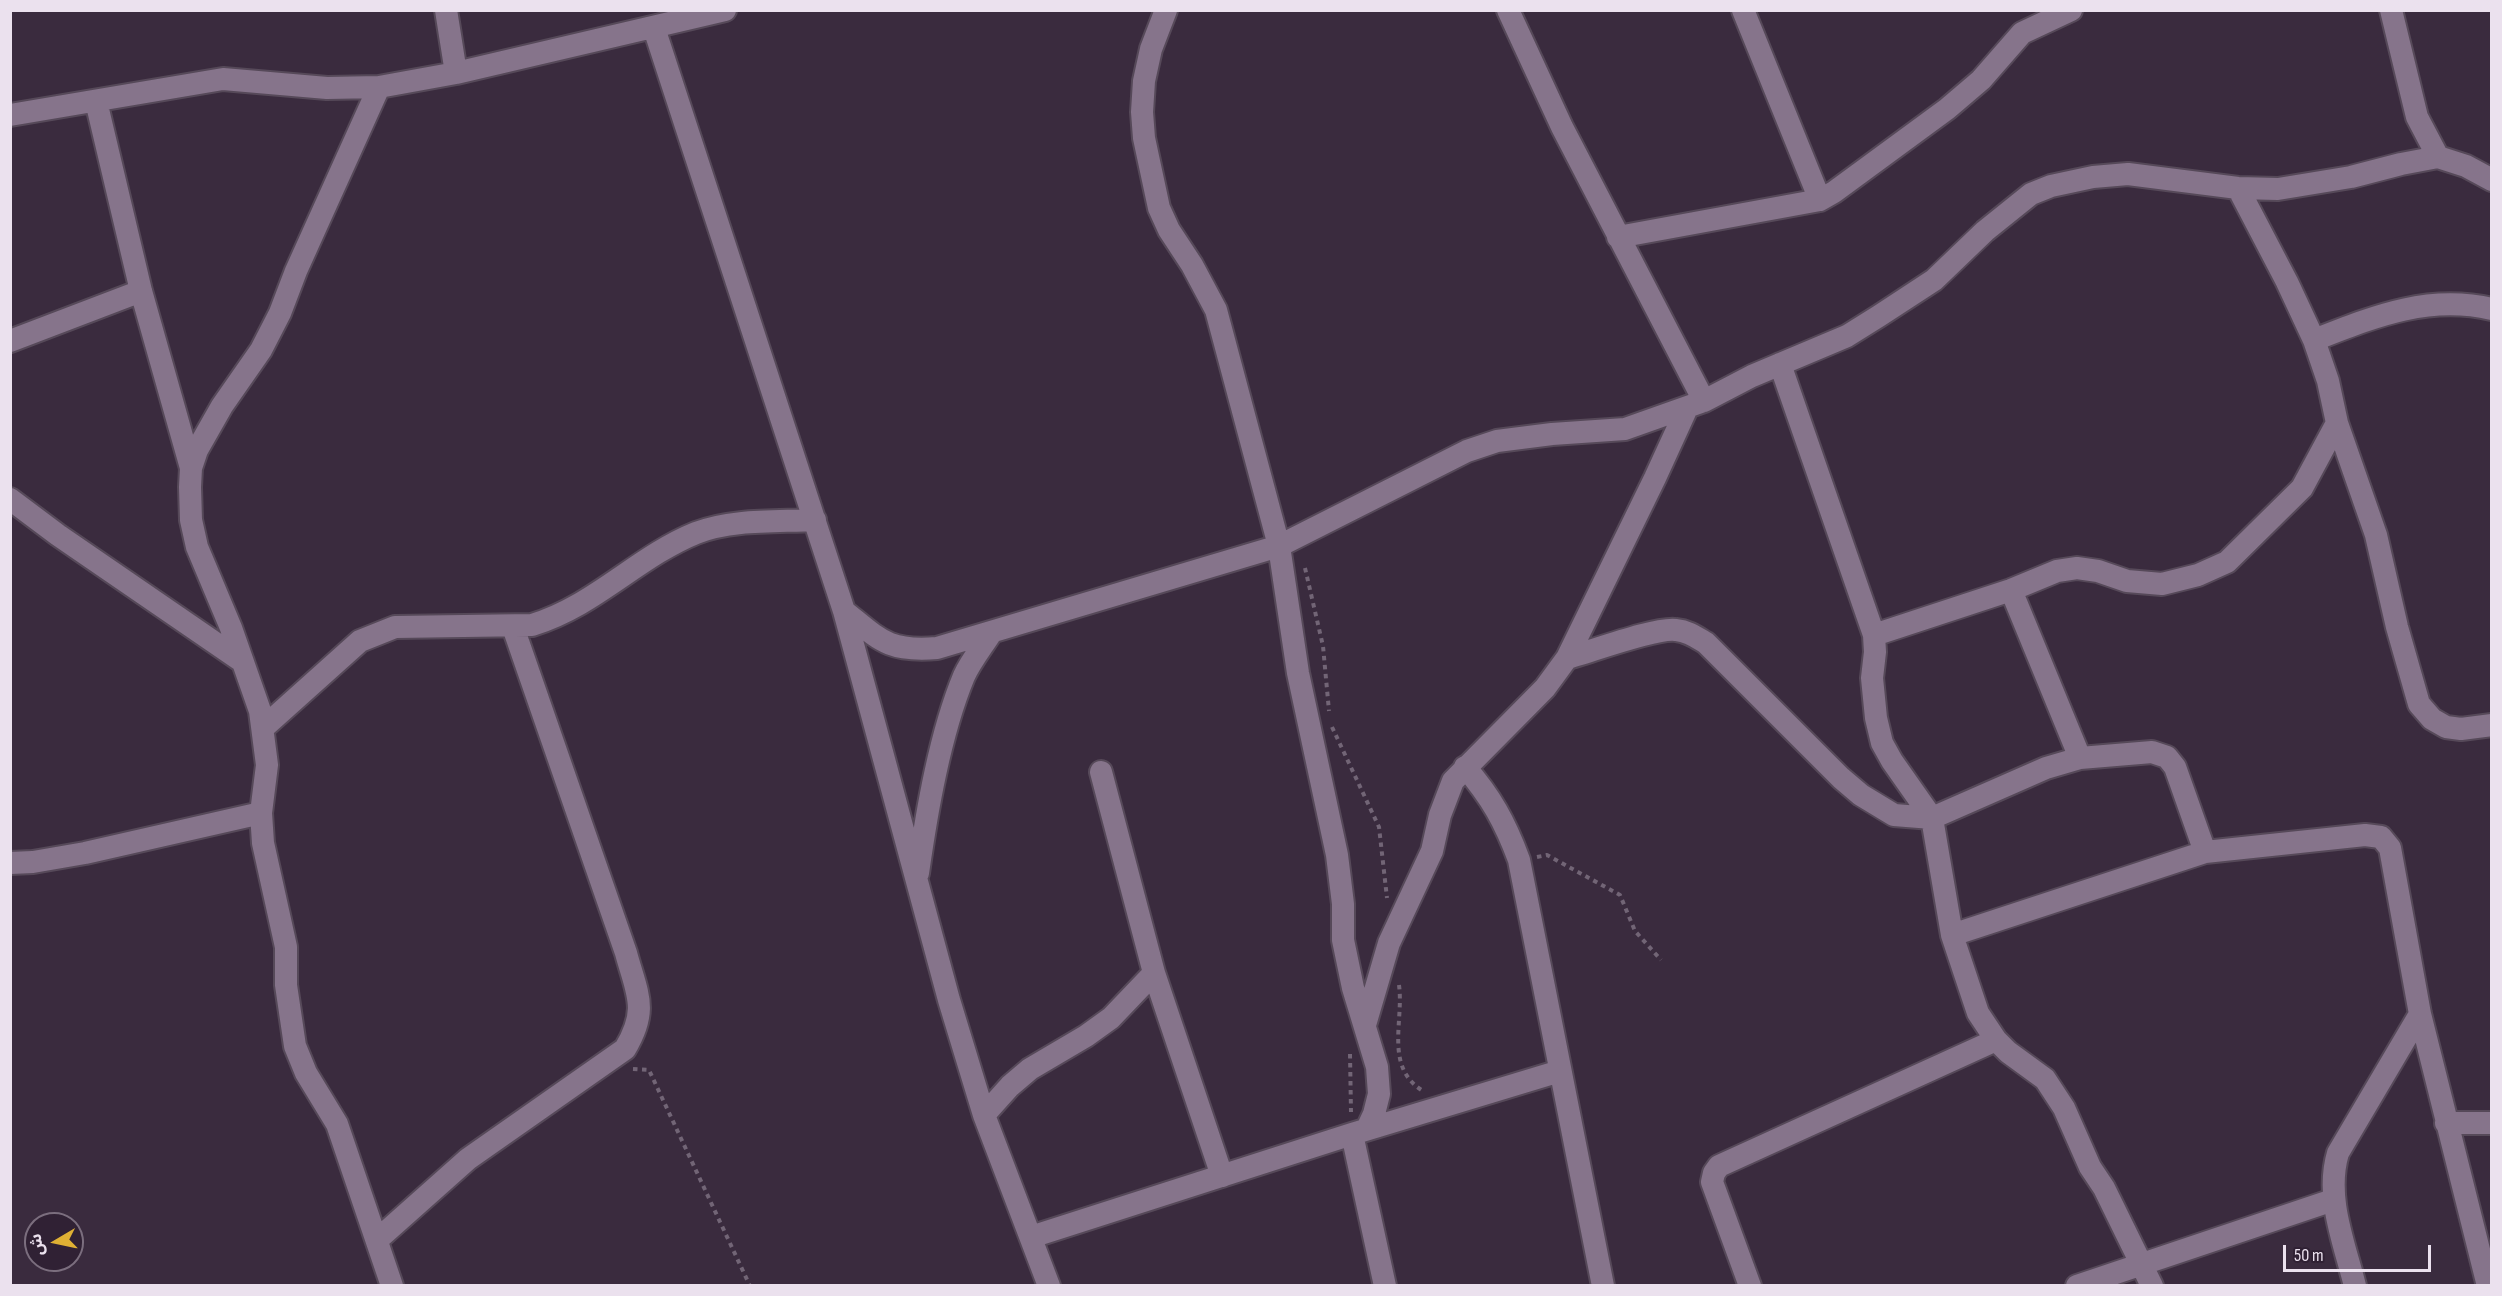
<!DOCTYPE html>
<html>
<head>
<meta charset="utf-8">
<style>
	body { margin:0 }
	#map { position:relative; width:2502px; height:1296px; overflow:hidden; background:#3a2b3e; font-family:"Sofia Sans Condensed","Noto Sans Arabic",sans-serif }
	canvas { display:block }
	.frame { position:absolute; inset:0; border:12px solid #ebe1ee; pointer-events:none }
	.north { position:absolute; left:24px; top:1212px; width:60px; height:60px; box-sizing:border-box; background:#302134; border:2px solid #7b6e7e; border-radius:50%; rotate:261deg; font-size:16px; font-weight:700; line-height:24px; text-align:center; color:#ebe1ee }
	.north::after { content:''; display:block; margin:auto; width:21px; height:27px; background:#dfb034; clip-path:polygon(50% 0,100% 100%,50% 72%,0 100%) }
	.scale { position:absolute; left:2283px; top:1245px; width:148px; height:27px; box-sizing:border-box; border:3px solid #ebe1ee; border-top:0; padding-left:8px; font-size:18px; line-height:21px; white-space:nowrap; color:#ebe1ee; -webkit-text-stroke:4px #302134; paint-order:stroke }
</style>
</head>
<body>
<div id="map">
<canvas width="2502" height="1296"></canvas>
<div class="frame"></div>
<div class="north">ش</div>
<div class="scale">50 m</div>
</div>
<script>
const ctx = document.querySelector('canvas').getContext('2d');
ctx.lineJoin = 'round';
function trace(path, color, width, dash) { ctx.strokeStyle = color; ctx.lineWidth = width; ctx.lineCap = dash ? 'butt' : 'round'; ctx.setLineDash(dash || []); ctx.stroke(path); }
const path = new Path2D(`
	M1305,568l18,78 6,65
	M1332,727l47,100 8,71
	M1537,857l10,-2 73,40 15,36 26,29
	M1399,985c5,37 -15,82 24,106
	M1350,1054l1,58
	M633,1069l16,1 101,216`);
const street = new Path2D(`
	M446,10l10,63
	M1166,10l-15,39 -7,32 -2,31 2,26 15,70 10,22 23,35 24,45 63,236 19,127 39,182 6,49v36l10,48 24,79 2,27 -5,20 -7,15
	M1508,10l54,117 142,274
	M1743,10l77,190
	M2391,10l26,107 21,40
	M654,28l190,583 105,389 35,115 65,171
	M379,87l-83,184 -16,42 -19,37 -39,56 -25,44 -6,18 -1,19 1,33 6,27 34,81 29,83 7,54 -6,48 2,30 23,104v38l9,61 11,27 31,51 55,162
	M96,101l45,190 50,177
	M10,115l213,-36 104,9 52,-1 77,-14 269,-63
	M2238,188l49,94 27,58 14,41 9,42 39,112 21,92 22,77 13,15 14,8 15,2 31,-4
	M1618,237l202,-37 14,-8 113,-83 34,-29 41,-47 49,-23
	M2314,340c59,-23 113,-46 178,-31
	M10,341l131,-50
	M1780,364l94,271 1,17 -3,26 4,40 6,25 10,18 40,57 20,117 26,78 18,27 12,12 37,27 19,29 26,59 14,21 48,98
	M10,499l48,36 185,127
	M2011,590l69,168
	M844,611c36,29 44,41 93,37l342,-102 188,-95 30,-10 55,-7 73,-5 79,-28 48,-25 95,-40 32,-20 55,-36 51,-49 46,-37 20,-8 42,-9 35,-3 110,14 40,1 73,-12 50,-13 37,-7 28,9 26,14
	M1874,635l137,-45 46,-19 20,-3 21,3 29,10 35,3 36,-9 29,-13 75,-74 35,-65
	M1567,658c23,-6 89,-31 109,-28 12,1 20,7 30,13l135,135 20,17 33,20 38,3 114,-50 34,-10 72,-6 15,5 8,10 30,85
	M263,728l97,-87 35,-14 137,-2c63,-19 105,-68 164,-92 36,-14 80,-11 119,-13
	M1465,767c26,30 40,55 54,93l84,426
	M1101,772l53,201 68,203
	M10,863l23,-1 52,-9 176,-40
	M918,873c9,-63 22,-139 46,-197 7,-15 18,-29 27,-43
	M1952,935l253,-83 160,-17 16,2 9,11 30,166 68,272
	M1365,1025l24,-82 43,-92 8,-36 13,-34 92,-93 22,-30 88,-180 32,-70
	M984,1115l26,-29 20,-17 56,-33 25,-18 43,-45
	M2446,1123h46
	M1352,1134l33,152
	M1031,1237l321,-103 208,-63
	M377,1240l91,-81 157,-110c24,-40 12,-55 1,-96l-113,-326
	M1750,1286l-38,-104 2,-9 5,-7 277,-126
	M2077,1286l256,-86
	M2355,1286c-11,-44 -30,-89 -17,-133l82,-139`);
trace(street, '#564959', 26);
trace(path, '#726576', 4, [4.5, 4.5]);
trace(street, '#86748b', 22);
</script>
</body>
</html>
